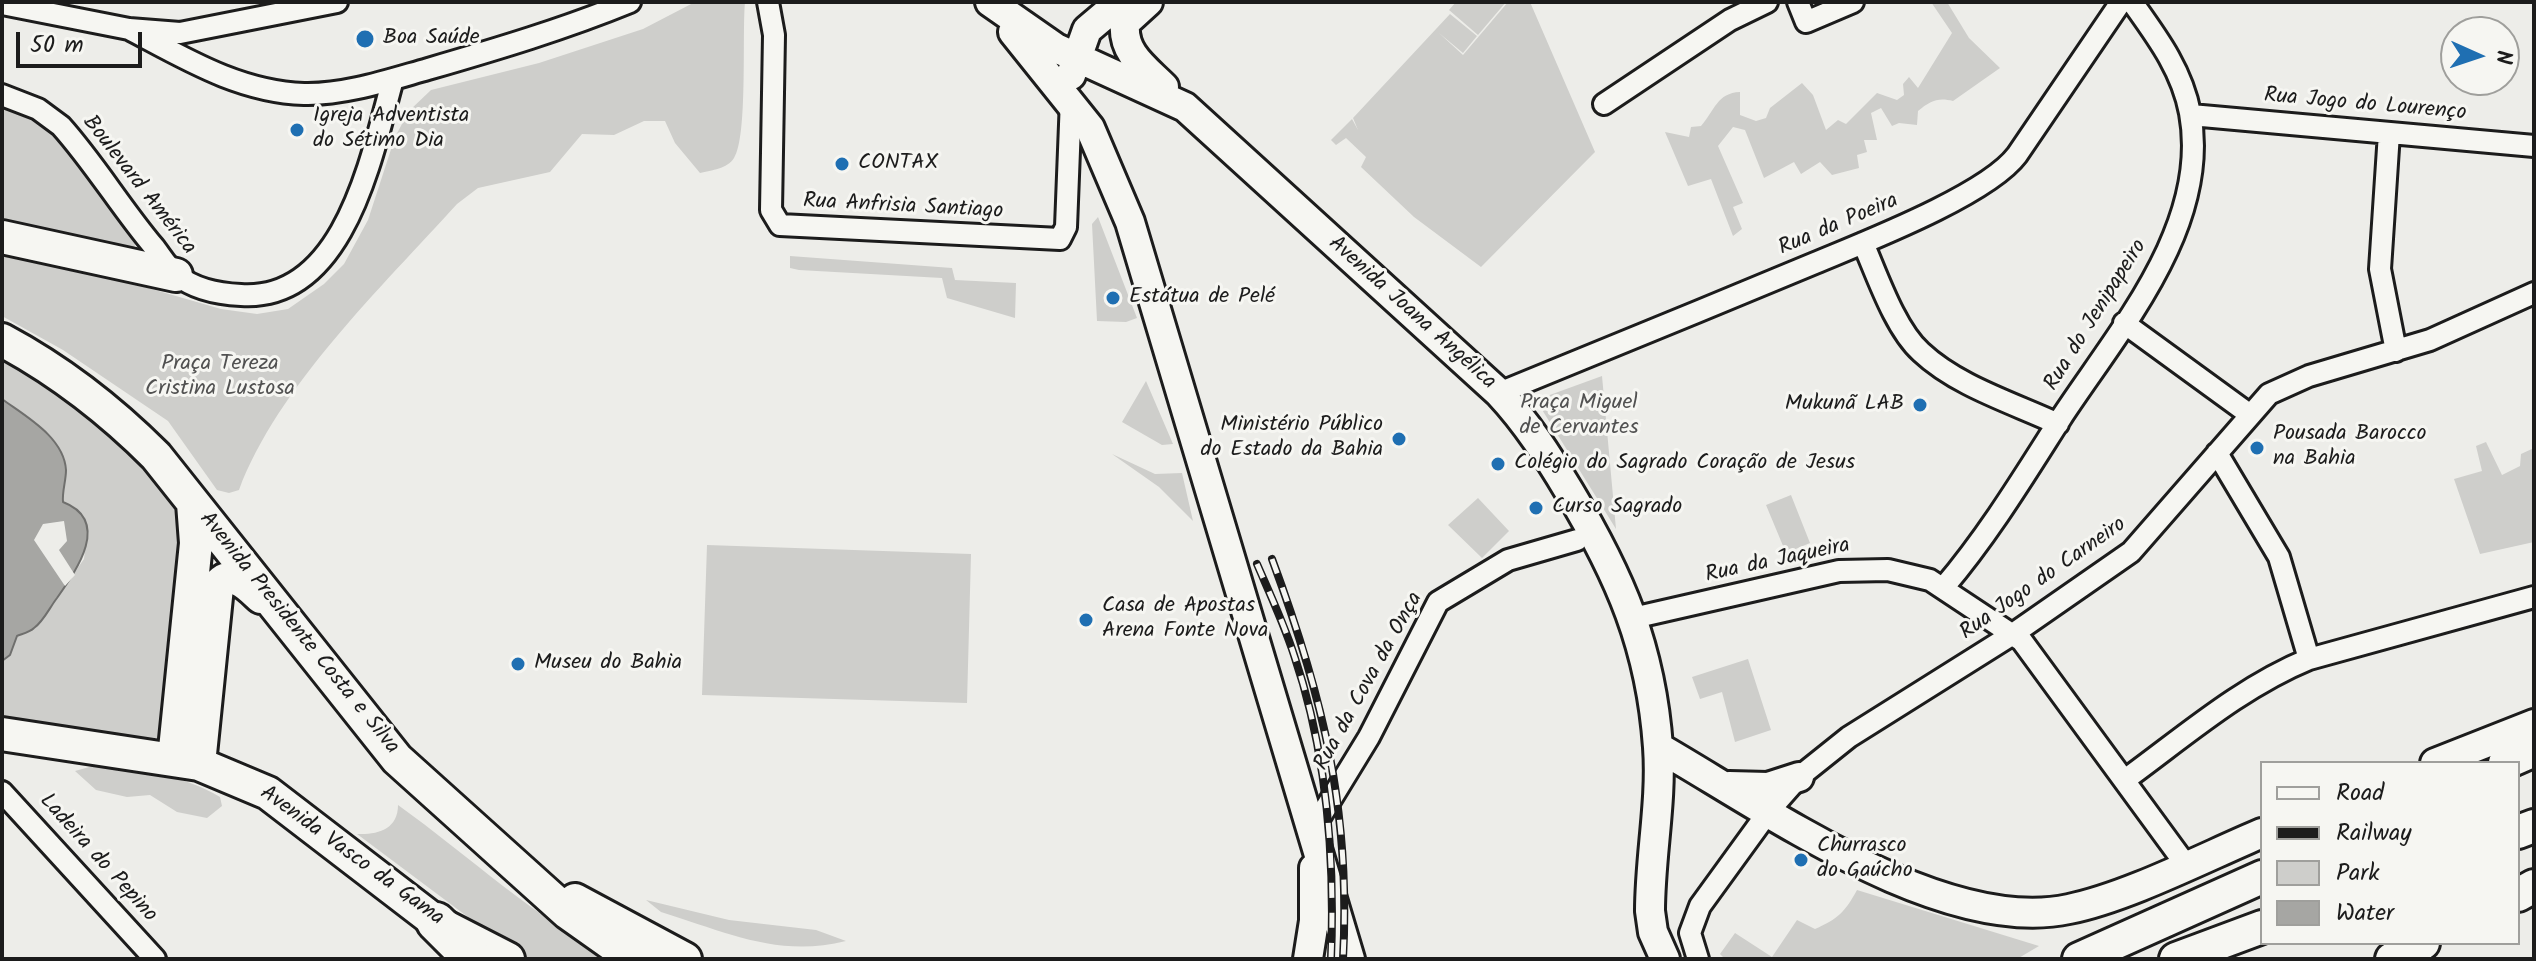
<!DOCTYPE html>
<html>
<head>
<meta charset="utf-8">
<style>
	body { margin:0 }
	#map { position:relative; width:2536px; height:961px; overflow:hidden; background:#edede9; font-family:Kalam,sans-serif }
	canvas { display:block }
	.frame { position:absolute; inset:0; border:4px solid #1c1c1c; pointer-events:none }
	.legend { position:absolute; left:2260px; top:761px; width:260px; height:184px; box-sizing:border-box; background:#f6f6f2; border:2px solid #9f9f9c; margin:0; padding:10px 14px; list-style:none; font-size:24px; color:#1c1c1c }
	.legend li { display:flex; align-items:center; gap:16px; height:40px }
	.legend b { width:40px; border:2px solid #9f9f9c }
	.north { position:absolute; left:2440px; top:16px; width:80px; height:80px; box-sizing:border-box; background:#f6f6f2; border:2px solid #9f9f9c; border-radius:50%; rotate:93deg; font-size:22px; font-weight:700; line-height:32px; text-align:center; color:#1c1c1c }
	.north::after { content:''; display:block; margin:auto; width:28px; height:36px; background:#1f6fb2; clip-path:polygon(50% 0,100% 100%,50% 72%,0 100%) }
	.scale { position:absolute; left:16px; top:32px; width:126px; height:36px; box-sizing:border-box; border:4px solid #1c1c1c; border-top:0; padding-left:10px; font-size:24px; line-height:28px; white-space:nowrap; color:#1c1c1c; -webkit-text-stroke:6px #f6f6f2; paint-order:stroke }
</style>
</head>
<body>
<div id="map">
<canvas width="2536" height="961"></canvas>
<div class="frame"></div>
<ul class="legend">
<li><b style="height:10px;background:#f6f6f2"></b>Road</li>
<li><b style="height:10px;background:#1c1c1c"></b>Railway</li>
<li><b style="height:22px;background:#cececb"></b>Park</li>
<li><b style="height:22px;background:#a6a6a3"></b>Water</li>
</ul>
<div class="north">N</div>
<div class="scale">50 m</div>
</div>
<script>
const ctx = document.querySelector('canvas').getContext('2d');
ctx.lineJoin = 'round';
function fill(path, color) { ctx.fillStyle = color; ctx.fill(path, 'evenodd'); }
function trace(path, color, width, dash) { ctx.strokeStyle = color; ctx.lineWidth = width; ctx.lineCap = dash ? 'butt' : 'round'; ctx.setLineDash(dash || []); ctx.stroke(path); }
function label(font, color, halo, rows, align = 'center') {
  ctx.font = font + ' Kalam,sans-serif'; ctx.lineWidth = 6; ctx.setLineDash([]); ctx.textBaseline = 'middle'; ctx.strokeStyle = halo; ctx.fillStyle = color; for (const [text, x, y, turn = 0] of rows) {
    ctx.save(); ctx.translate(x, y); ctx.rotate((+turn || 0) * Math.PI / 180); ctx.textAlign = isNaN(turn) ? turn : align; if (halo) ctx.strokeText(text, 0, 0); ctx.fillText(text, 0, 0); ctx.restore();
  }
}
const green = new Path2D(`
	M695,2h50c-3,31 3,135 -11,156 -7,11 -22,12 -34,15l-25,-30 -10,-22h-21l-30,14 -32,-1 -32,38 -72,16 -21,16c-75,83 -179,182 -218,286l-10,3 -12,-3 -49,-69 -105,-71 -61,-34v-60l63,8 156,45 36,5 31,-5 36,-25 20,-20 24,-44 27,-83 14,-26 22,-21 108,-27 104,-34z
	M1456,2h50l-28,33 -29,-25z
	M1508,2h22l65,150 -114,115 -67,-50 -53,-50 5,-10 -20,-19 -10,7 -5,-5 21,-21 6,11 -5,-12 97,-104 27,22 -14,17 -24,-20 24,22z
	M1931,2h16l22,36 31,30 -47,33c-15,-4 -23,0 -35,10l-1,14 -18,-2 -7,3 -11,-18 -10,5 6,27h-13l3,12 -10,3 2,13 -27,7 -12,-13 -19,12 -7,-12 -30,16 -19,-48 -12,-3 -15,19 25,57 -10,4 9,22 -9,7 -22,-57 -23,7 -23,-54 24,5 2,-10 10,-1c14,-16 16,-33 39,-34v23l16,6 10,-3 4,-10 32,-25 11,12 13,35 12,-10 8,4 31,-31 20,7 7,-5 -1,-11 6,-7 9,11 34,-55z
	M2,106l51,21 84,112 -3,9 -8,3 -124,-23z
	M1098,217l39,101 -11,4 -29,-1 -5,-97z
	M790,256l162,12 3,12 61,3 -1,35 -68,-20 -5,-20 -143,-8 -9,-2z
	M2,354l79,41 123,134 -34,221 -168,-22v-67l8,-6 7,-19 18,-8 49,-69 3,-27 -24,-29c-1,-12 3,-22 3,-33 -1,-33 -41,-54 -64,-71z
	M1602,376l14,153 -80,-129z
	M1146,381l27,63 -11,1 -40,-23z
	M2486,442l16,33 18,-9 1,-12 13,-6v94l-54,12 -26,-75 28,-8 -6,-25z
	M1112,454l43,20 27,-1 11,48 -34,-34z
	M1791,495l19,48 -24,10 -20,-48z
	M1478,498l31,33 -27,27 -34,-33z
	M707,545l264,9 -4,149 -265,-8z
	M1748,659l23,71 -36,12 -13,-50 -22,7 -8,-22z
	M100,764c42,6 83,11 120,33l2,9 -15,12 -30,-6 -27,-17 -23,2 -31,-7 -21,-19z
	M398,805c71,51 138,114 216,154h-90l-167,-125c21,1 41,-5 41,-29z
	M1857,890l182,56 -22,13h-292l-5,-5 15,-21 37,24 25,-37 18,9c23,-10 30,-17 42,-39z
	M646,900l83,20 87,10 30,11c-68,17 -120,-9 -185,-29z`);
const water = new Path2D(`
	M2,399c23,17 62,38 64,71 0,11 -4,21 -3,32 49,19 13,69 -6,96 -7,9 -14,24 -23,30 -4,4 -12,6 -17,8l-7,19 -8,6z`);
const pier = new Path2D(`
	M64,521l3,20 -8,9 16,25 -10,11 -31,-46 9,-16z`);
const street = new Path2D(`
	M768,2l6,33 -3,175 9,15 280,14 6,-12 5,-128
	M1798,2l8,20 47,-20
	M2,4l127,25 51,4 157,-31
	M129,29c55,29 110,63 175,65 41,1 85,-14 124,-25 69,-20 136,-40 202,-67
	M2,95l36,14 23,17c34,38 60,82 93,121 7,9 14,21 23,28 17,14 42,19 64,20 104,7 131,-141 152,-216
	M1604,104l126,-84 37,-18
	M2191,115l343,31
	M2389,133l-9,136 16,82
	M1863,243c14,32 32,86 58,109 36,34 92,51 137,72
	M2124,323l125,91
	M1499,393c105,-43 211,-86 316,-130 50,-21 172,-68 202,-108l104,-153
	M2217,453l62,104 30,102
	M1944,587c45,-53 80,-111 117,-169 57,-87 150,-192 129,-305 -8,-43 -33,-76 -58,-111
	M1633,618l206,-47 49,-1 42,10 92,61 164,224
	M2126,779c59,-43 115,-92 183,-120l225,-62
	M2,792l153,167
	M1311,832l58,-95 69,-135 70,-42 69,-20
	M1698,959l-8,-26 10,-27 69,-95 30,-34 50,-40 164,-103 118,-82 138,-158 40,-18 121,-36 104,-47`);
const secondary = new Path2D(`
	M990,2l66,46 129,59 314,286c28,30 49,63 70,98 51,85 82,156 89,256 4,54 -8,109 -8,164l3,21 12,27
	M1148,2l-23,21c-3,30 20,45 39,64
	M1013,32l77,96 40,94 220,737
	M1071,75l16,-45 33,-28
	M1658,747c108,62 285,189 411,162 59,-12 136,-52 193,-76
	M2435,763l99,-39
	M1729,786l39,1 31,-10
	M1308,959l6,-38v-53`);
const primary = new Path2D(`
	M2,237l174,38
	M2,340c58,31 107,69 154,116l241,303 171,154 65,46
	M2,734l197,30 69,29 168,129 72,37
	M174,759l22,-216 -3,-40
	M2505,763l29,-13
	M199,764l18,-177c15,-20 31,-2 44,10
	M2518,832l16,-6
	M2518,895l16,-9
	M575,900l110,59
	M2079,959l183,-82
	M2176,959l86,-32
	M2392,959l31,-16`);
const highway = new Path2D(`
	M436,922l37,37`);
const rail = new Path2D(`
	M1272,559c51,138 79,252 71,400
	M1257,564c13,30 27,60 37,91 33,97 41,203 37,304`);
const markers = [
	[365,39,10,"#1f6fb2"],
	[297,130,8,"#1f6fb2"],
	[842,164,8,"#1f6fb2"],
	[1113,298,8,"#1f6fb2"],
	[1920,405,8,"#1f6fb2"],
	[1399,439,8,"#1f6fb2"],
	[2257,448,8,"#1f6fb2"],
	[1498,464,8,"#1f6fb2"],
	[1536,508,8,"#1f6fb2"],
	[1086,620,8,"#1f6fb2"],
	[518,664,8,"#1f6fb2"],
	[1801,860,8,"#1f6fb2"]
];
const poiNames = [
	["Boa Saúde",383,39],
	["Igreja Adventista",313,117],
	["do Sétimo Dia",313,142],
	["CONTAX",858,164],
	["Estátua de Pelé",1129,298],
	["Mukunã LAB",1904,405,"right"],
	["Ministério Público",1383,426,"right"],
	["do Estado da Bahia",1383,451,"right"],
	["Pousada Barocco",2273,435],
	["na Bahia",2273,460],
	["Colégio do Sagrado Coração de Jesus",1514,464],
	["Curso Sagrado",1552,508],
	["Casa de Apostas",1102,607],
	["Arena Fonte Nova",1102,632],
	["Museu do Bahia",534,664],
	["Churrasco",1817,847],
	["do Gaúcho",1817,872]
];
const streetNames = [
	["Rua Jogo do Lourenço",2365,106,5],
	["Boulevard América",138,186,52],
	["Rua Anfrisia Santiago",903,208,3],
	["Rua da Poeira",1839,226,-23],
	["Avenida Joana Angélica",1411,314,42],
	["Rua do Jenipapeiro",2097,316,-58],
	["Rua da Jaqueira",1778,562,-12],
	["Rua Jogo do Carneiro",2044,580,-35],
	["Avenida Presidente Costa e Silva",298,634,51],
	["Rua da Cova da Onça",1370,682,-61],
	["Avenida Vasco da Gama",351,857,36],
	["Ladeira do Pepino",97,859,48]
];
const parkNames = [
	["Praça Tereza",220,365],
	["Cristina Lustosa",220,390],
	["Praça Miguel",1579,404],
	["de Cervantes",1579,429]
];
fill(green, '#cececb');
fill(water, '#a6a6a3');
trace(water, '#6f6f6d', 2);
fill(pier, '#edede9');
trace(street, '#1c1c1c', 26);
trace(secondary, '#1c1c1c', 34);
trace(primary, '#1c1c1c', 38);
trace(highway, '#1c1c1c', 44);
trace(street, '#f6f6f2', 20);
trace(secondary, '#f6f6f2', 28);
trace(primary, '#f6f6f2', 32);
trace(highway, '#f6f6f2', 38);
trace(rail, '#1c1c1c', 8);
trace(rail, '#f6f6f2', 5, [15]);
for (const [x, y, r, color] of markers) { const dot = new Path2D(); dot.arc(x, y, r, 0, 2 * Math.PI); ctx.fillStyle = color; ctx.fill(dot); trace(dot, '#f6f6f2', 3); }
label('22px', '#1c1c1c', '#f6f6f2', poiNames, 'left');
label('22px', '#1c1c1c', '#f6f6f2', streetNames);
label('22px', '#515151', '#f6f6f2', parkNames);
</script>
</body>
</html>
